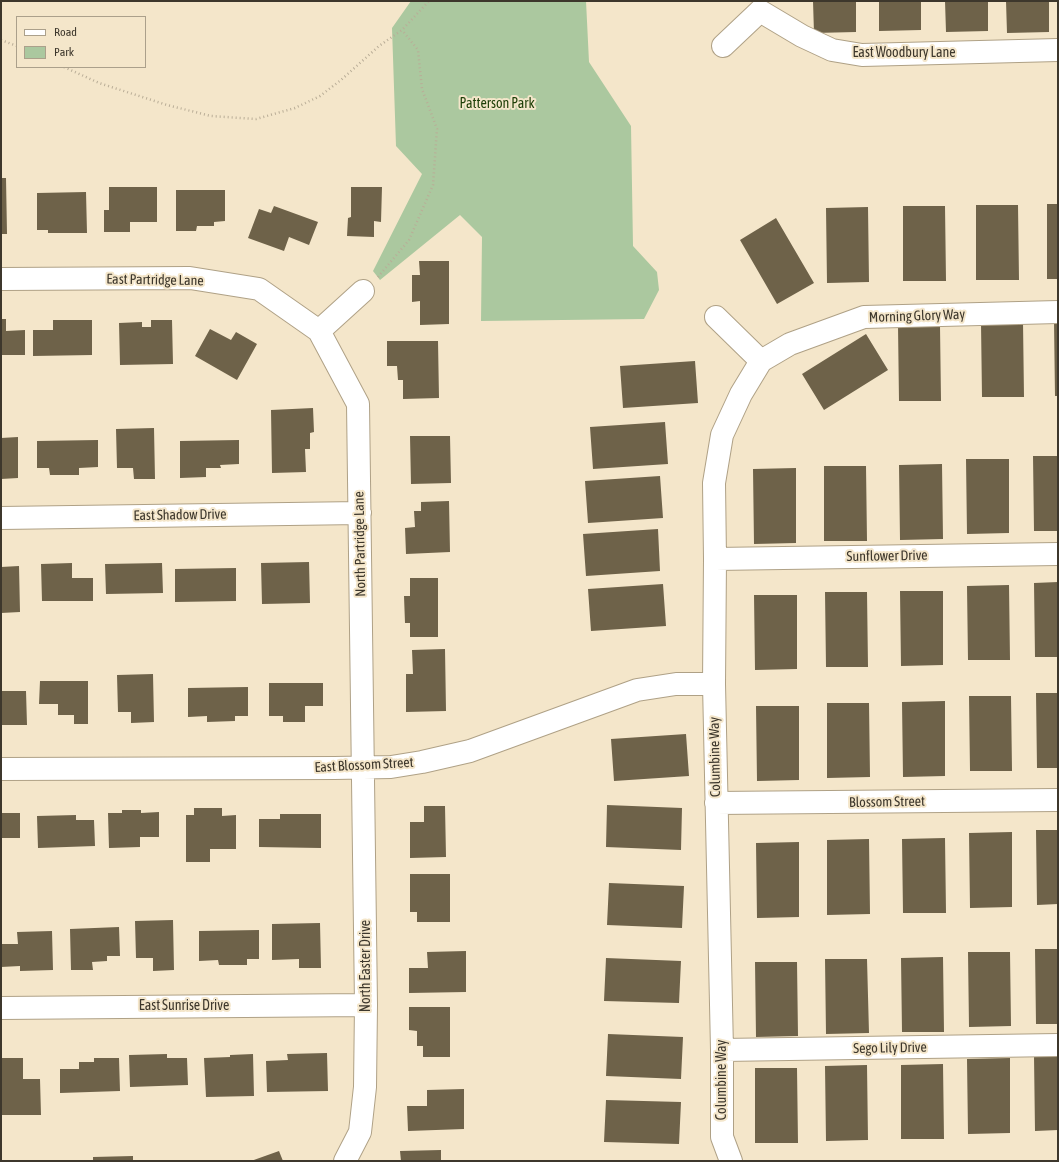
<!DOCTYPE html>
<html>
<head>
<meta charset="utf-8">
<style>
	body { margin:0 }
	#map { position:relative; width:1059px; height:1162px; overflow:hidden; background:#f4e6ca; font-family:"Asap Condensed",sans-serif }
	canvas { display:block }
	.frame { position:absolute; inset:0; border:2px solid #3d372c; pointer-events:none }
	.legend { position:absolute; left:16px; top:16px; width:130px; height:52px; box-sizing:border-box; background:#f4e6ca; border:1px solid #aba08b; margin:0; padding:5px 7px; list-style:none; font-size:12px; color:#3d372c }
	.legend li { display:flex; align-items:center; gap:8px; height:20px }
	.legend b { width:20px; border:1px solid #aba08b }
</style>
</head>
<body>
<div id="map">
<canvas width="1059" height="1162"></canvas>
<div class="frame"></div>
<ul class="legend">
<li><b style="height:5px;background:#fff"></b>Road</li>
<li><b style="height:11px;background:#abc89f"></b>Park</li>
</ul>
</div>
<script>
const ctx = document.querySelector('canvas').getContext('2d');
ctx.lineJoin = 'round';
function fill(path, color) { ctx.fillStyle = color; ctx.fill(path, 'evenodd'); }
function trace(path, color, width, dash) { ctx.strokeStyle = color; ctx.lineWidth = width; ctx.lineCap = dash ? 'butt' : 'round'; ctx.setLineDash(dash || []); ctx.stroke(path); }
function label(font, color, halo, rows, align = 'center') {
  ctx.font = font + ' "Asap Condensed",sans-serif'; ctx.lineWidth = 4; ctx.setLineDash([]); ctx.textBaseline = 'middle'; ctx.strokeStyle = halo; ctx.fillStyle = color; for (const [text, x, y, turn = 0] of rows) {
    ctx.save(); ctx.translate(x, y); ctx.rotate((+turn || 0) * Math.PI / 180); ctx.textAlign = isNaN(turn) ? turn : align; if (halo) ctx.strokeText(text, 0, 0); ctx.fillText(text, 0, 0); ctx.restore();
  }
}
const green = new Path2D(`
	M411,1h175l3,61 42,64 2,120 24,26 2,18 -15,29 -163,2 1,-84 -22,-22 -80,65 -7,-9 49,-97 -26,-28 -4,-118z`);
const building = new Path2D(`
	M813,1h43v31l-42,1z
	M879,1h42v29l-42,1z
	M945,1h43v30l-42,1z
	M1006,1h43v31l-42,1z
	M1,178h5l1,56h-6z
	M109,187h48v35h-27v10h-26v-22h5z
	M351,187h31l-1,35 -7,-1v16l-27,-1 1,-18 3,-1z
	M176,190h49v31l-11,1v4h-17l-1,5h-20z
	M86,192l1,41h-39v-3h-11v-37z
	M1047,204h11v75h-11z
	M976,205h42l1,75h-43z
	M274,206l44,16 -9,23 -20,-8 -5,14 -36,-13 11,-29 12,4z
	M903,206h42l1,75h-43z
	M868,207l1,75 -42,1 -1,-75z
	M776,218l38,65 -37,21 -37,-64z
	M419,261h30v63l-29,1v-24l-8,1v-27h8z
	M1,319h5v12l19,-1v25h-24z
	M53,320h39v35l-59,1v-26h20z
	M151,320h21l1,44 -53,1 -1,-42 23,-1v5h9z
	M1054,321h4v75h-3z
	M1023,322l1,75h-42l-1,-74z
	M898,326h42l1,75h-42z
	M210,329l21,11 5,-8 21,12 -20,36 -42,-24z
	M866,334l22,36 -64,40 -22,-36z
	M387,341h51l1,57 -36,1v-19h-5l-1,-14h-10z
	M695,361l3,42 -75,5 -3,-42z
	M313,408l1,24 -4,1v16h-5l1,23 -34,1 -1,-63z
	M665,422l3,42 -75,5 -3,-42z
	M154,428l1,51h-21l-1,-11h-16l-1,-39z
	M410,436h40l1,47 -40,1z
	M18,437v41l-17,1v-41z
	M98,440v27l-19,1v7h-29l-1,-7h-12v-27z
	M239,440v24l-19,1 1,3h-15v9l-26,1v-37z
	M1033,456h25v75h-24z
	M966,459h43v74l-42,1z
	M942,464l1,75 -43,1 -1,-75z
	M824,466h42l1,75h-43z
	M796,468v75l-42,1 -1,-75z
	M660,476l3,42 -75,5 -3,-42z
	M449,501l1,51 -44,2 -1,-26 10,-1 -1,-16h7v-9z
	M658,529l2,42 -74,5 -3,-42z
	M309,562l1,41 -48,1 -1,-41z
	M72,563v15h21v23h-51l-1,-37z
	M162,563l1,30 -57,1 -1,-30z
	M19,566l1,46 -19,1v-46z
	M236,568v33l-61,1v-33z
	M410,578h28v59h-28v-14h-5l-1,-27h6z
	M1058,582v75h-23l-1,-74z
	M663,584l3,42 -75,5 -3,-42z
	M1009,585l1,75h-42l-1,-74z
	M900,591h43v74l-42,1z
	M825,592h42l1,75h-42z
	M754,595h43v74l-42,1z
	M445,649l1,62 -40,1v-38h7l-1,-24z
	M153,674l1,48 -23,1v-11h-13l-1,-37z
	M40,681h48v43h-14v-9h-16v-11h-19z
	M269,683h54v23h-18v16h-22v-6h-14z
	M248,687v29h-13v5l-28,1v-6l-19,1v-29z
	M1,691h25l1,34h-26z
	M1036,693h22v75h-21z
	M969,696h42l1,75h-42z
	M945,701v75l-42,1 -1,-75z
	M827,703h42l1,74 -43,1z
	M756,706h43v74l-42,1z
	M686,734l3,42 -75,5 -3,-42z
	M607,805l75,3 -1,42 -75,-3z
	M424,806h21l1,51 -36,1v-36h14z
	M194,808h28v8l14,-1v34h-26v13h-24v-47h8z
	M122,810h19v3l18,-1v25h-19v10l-31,1 -1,-35h14z
	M1,813h19v25h-19z
	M280,814h41v34l-62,-1v-28h21z
	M76,815v5h18l1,26 -57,2 -1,-32z
	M1036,830h22v74l-21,1z
	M1012,832v75l-42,1 -1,-75z
	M945,838l1,75h-43l-1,-74z
	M869,839l1,75 -43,1v-75z
	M799,842v75l-42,1 -1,-75z
	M410,874h40v48h-33v-10h-7z
	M609,883l75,3 -2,42 -75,-3z
	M173,920l1,50 -21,1v-13h-17l-1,-37z
	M320,923l1,45h-22v-9l-27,1v-36z
	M119,927l1,29h-13v5l-15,1 1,8h-22l-1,-41z
	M259,930v29h-12v6h-28l-1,-5 -19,1v-30z
	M52,931l1,39 -33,1v-5l-19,1v-23h17l-1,-12z
	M1035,949h23v75h-22z
	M466,951v41l-57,1v-25h19l-1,-16z
	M968,952h42l1,74 -42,1z
	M943,957l1,75h-42l-1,-74z
	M606,958l75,3 -2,42 -75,-2z
	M825,959h42l2,74 -43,1z
	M755,962h42l1,74 -42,1z
	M409,1007h41v50h-27v-11h-6v-15l-8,-1z
	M608,1034l75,3 -2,42 -75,-3z
	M327,1053l1,38 -61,1 -1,-31 22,-1 -1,-6z
	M167,1054v4h20l1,27 -58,2 -1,-32z
	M253,1054l1,42 -48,1 -2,-39 26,-1v-2z
	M1034,1056h24v74l-23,1z
	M1,1058h22v21h17l1,36h-40z
	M94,1058h25l1,33 -60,2v-24h19v-7h15z
	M1010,1058v75l-42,1 -1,-75z
	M943,1064l1,75h-43v-74z
	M867,1065l1,75 -42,1 -1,-75z
	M755,1068h42l1,75h-43z
	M464,1089v40l-56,2 -1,-25h20v-16z
	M606,1100l75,2 -2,42 -75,-2z
	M441,1150v11h-40l-1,-10z
	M279,1151l4,10h-32z
	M133,1156v5h-40v-4z`);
const path = new Path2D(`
	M1,40l16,6
	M64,67l35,16 68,22 44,11 45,3 39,-11 25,-12 21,-16 38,-34 23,-16 27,-29
	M378,277l31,-37 24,-55 4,-56 -15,-40 -4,-39 -16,-20`);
const minor = new Path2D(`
	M760,11l42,25 30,14 30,5 196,-5
	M723,46l37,-35
	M1,279l189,-1 69,11 60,42 39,73 8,601 -1,82 -5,45 -15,29
	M716,317l45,44
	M319,331l44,-40
	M1,518l359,-5
	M715,559l343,-5
	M1,769l333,-1 57,-1 31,-5 48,-11 167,-61 39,-6h38
	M716,803l342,-3
	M1,1008l365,-3
	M722,1050l336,-5
	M731,1161l-9,-24v-87l-8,-366 1,-125 -1,-76 8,-48 19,-41 20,-33 29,-17 74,-27 194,-5`);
const streetNames = [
	["East Woodbury Lane",904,53],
	["East Partridge Lane",155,280,1],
	["Morning Glory Way",917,316,-2],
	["East Shadow Drive",180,515,-1],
	["North Partridge Lane",360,544,-91],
	["Sunflower Drive",887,556,-1],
	["Columbine Way",715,757,-91],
	["East Blossom Street",364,765,-3],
	["Blossom Street",887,802,-1],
	["North Easter Drive",366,966,-90],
	["East Sunrise Drive",184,1006],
	["Sego Lily Drive",890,1048,-1],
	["Columbine Way",722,1080,-90]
];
const parkNames = [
	["Patterson Park",497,104]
];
fill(green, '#abc89f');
fill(building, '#6e6249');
trace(minor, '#afa186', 24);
trace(path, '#b9ad97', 2.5, [1, 3]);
trace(minor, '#fff', 22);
label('14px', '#3d372c', '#f4e6ca', streetNames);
label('14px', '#1c3e06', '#f4e6ca', parkNames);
</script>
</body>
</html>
